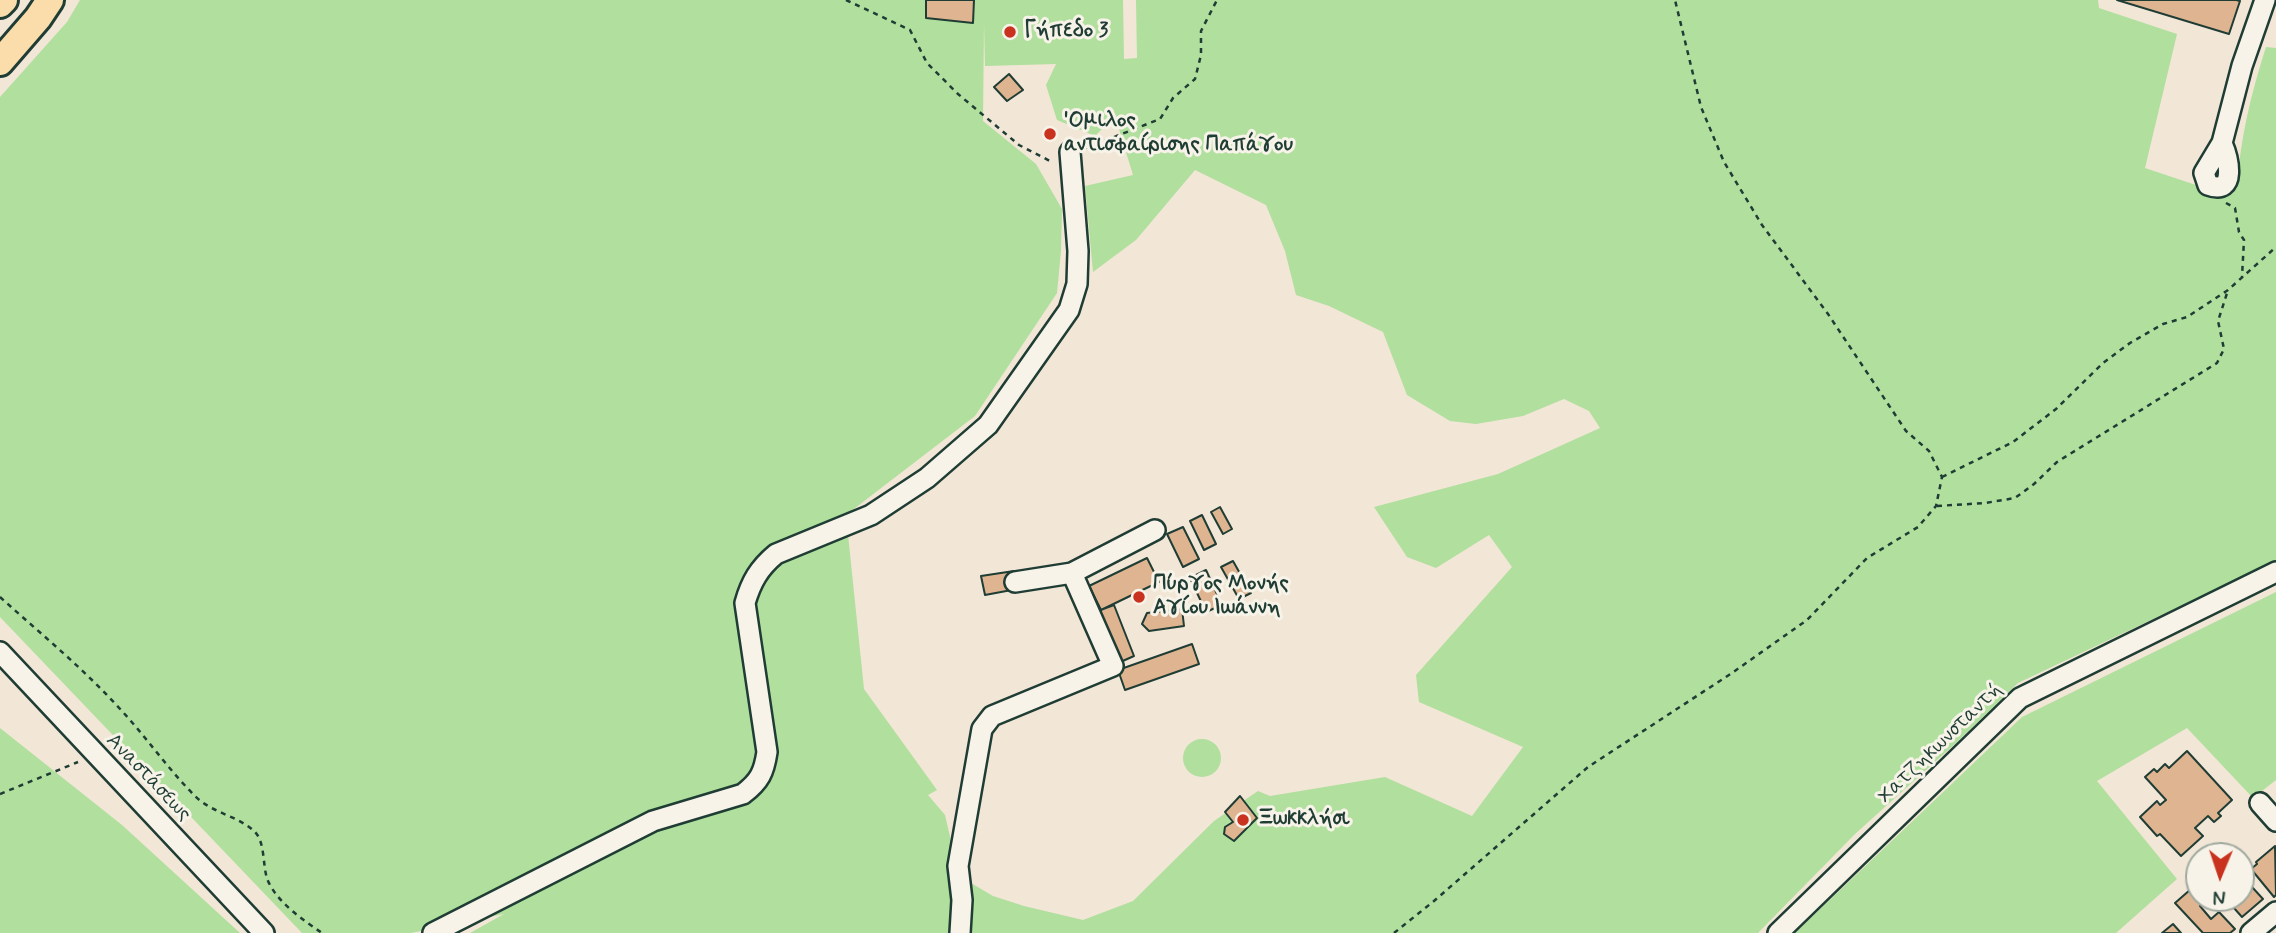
<!DOCTYPE html>
<html>
<head>
<meta charset="utf-8">
<style>
	body { margin:0 }
	#map { position:relative; width:2276px; height:933px; overflow:hidden; background:#f2e6d6; font-family:Mynerve,sans-serif }
	canvas { display:block }
	.north { position:absolute; left:2185px; top:842px; width:70px; height:70px; box-sizing:border-box; background:#f7f3e8; border:2px solid #a1aaa0; border-radius:50%; rotate:182deg; font-size:19px; font-weight:700; line-height:28px; text-align:center; color:#1f3d34 }
	.north::after { content:''; display:block; margin:auto; width:24px; height:32px; background:#c8321e; clip-path:polygon(50% 0,100% 100%,50% 72%,0 100%) }
</style>
</head>
<body>
<div id="map">
<canvas width="2276" height="933"></canvas>
<div class="north">N</div>
</div>
<script>
const ctx = document.querySelector('canvas').getContext('2d');
ctx.lineJoin = 'round';
function fill(path, color) { ctx.fillStyle = color; ctx.fill(path, 'evenodd'); }
function trace(path, color, width, dash) { ctx.strokeStyle = color; ctx.lineWidth = width; ctx.lineCap = dash ? 'butt' : 'round'; ctx.setLineDash(dash || []); ctx.stroke(path); }
function label(font, color, halo, rows, align = 'center') {
  ctx.font = font + ' Mynerve,sans-serif'; ctx.lineWidth = 6; ctx.setLineDash([]); ctx.textBaseline = 'middle'; ctx.strokeStyle = halo; ctx.fillStyle = color; for (const [text, x, y, turn = 0] of rows) {
    ctx.save(); ctx.translate(x, y); ctx.rotate((+turn || 0) * Math.PI / 180); ctx.textAlign = isNaN(turn) ? turn : align; if (halo) ctx.strokeText(text, 0, 0); ctx.fillText(text, 0, 0); ctx.restore();
  }
}
const green = new Path2D(`
	M80,0h1043l1,59 13,-1 -1,-58h962l1,8 78,26 -32,134 72,24 20,-4c3,-49 14,-94 29,-141l10,1v518l-17,8 -28,8 -213,101 -62,60 -101,91 -97,99h-1288l34,-19 -93,19h-109l-302,-316v-520l67,-75zM984,22l1,44 71,-2 -10,21 11,35 38,16 20,-20 18,59 -48,11 8,86 43,-32 59,-70 71,35 19,46 11,44 33,11 54,26 24,63 43,26 26,3 47,-8 41,-17 25,12 11,17 -102,46 -124,33 33,50 29,11 53,-33 23,32 -96,108 3,27 104,45 -51,69 -87,-39 -115,19 -12,-5 -44,30 -81,80 -50,19 -59,-14 -31,-10 -34,-20 -14,-61 -17,-20 9,-5 -73,-101 -18,-174 129,-99 82,-123 4,-42 1,-42 -26,-45 -53,-43z
	M2276,592v188l-23,18 -66,-70 -90,53 80,98 -61,54h-321l227,-216z
	M0,728l122,97 118,108h-240z
	M1183 758a19 19 0 1 1 38 0a19 19 0 1 1-38 0Z`);
const building = new Path2D(`
	M926,0h48l-1,23 -47,-5z
	M2117,0h119l4,1 -11,33z
	M1009,74l14,16 -16,11 -13,-14z
	M1220,507l12,22 -9,5 -12,-22z
	M1202,515l14,29 -12,6 -14,-29z
	M1183,527l16,32 -16,8 -16,-33z
	M1147,558l12,24 -58,28 -12,-24z
	M1233,561l18,32 -12,6 -18,-32z
	M1206,570l16,35 -16,7 -16,-34z
	M1014,571l3,18 -32,6 -4,-19z
	M1114,605l20,51 -18,8 -21,-52z
	M1182,609l2,17 -35,5 -7,-7 5,-11z
	M1192,644l7,20 -74,26 -7,-20z
	M2187,751l45,49 -14,13 3,3 -7,6 -6,-6 -13,12 8,8 -22,20 -21,-22 -3,2 -17,-19 17,-16 3,4 6,-5 -21,-23 9,-8 3,3 8,-8 4,4z
	M1240,796l17,22 -23,23 -10,-7 1,-7 8,-5 -8,-10z
	M2275,846l1,49 -2,2 -23,-28 6,-5 -1,-2z
	M2241,875l22,24 -21,18 -17,-19h16z
	M2191,889l13,13 -4,4 11,13 8,-7 16,17 -5,4h-27l-28,-30z
	M2173,924l8,9h-19z`);
const path = new Path2D(`
	M846,0l64,30 17,33 31,31 61,51 31,16 3,-2
	M1086,148l74,-29 13,-21 22,-19 6,-24v-24l16,-31
	M2226,203l9,5 4,24 5,8 -2,37
	M1942,477l71,-35 43,-33 47,-46 27,-20 33,-19 24,-7 41,-27 48,-43
	M1937,506l48,-3 30,-5 19,-14 23,-22 160,-99 7,-14 -6,-28 10,-31
	M0,597c41,37 84,72 121,113 26,28 47,59 74,86 17,17 43,20 59,35 12,11 8,36 14,50 10,22 35,39 54,52
	M0,794l78,-32
	M1394,933l40,-32 154,-134 144,-94 75,-53 60,-62 51,-31 18,-21 6,-29 -13,-26 -23,-20 -78,-117 -66,-89 -38,-63 -23,-55 -26,-107`);
const minor = new Path2D(`
	M2222,143c6,14 16,53 -14,42l-4,-12 18,-30 20,-77 23,-66
	M1072,573l83,-43
	M0,652l264,281
	M2260,803l16,18
	M433,933l220,-112 90,-27c17,-13 21,-22 24,-42l-22,-149c6,-21 14,-35 31,-49l95,-39 56,-37 61,-53 81,-115 8,-26 1,-33 -8,-99
	M960,933l2,-33 -4,-34 24,-137 10,-13 121,-50 -41,-93 -57,9
	M1778,933l242,-235 256,-126
	M2251,933l25,-21`);
const highway = new Path2D(`
	M0,4l4,-4
	M0,62l38,-44 12,-18`);
const markers = [
	[1010,32,7,"#c8321e"],
	[1050,134,7,"#c8321e"],
	[1139,597,7,"#c8321e"],
	[1243,820,7,"#c8321e"]
];
const poiNames = [
	["Γήπεδο 3",1024,32],
	["'Ομιλος",1064,122],
	["αντισφαίρισης Παπάγου",1064,146],
	["Πύργος Μονής",1153,585],
	["Αγίου Ιωάννη",1153,609],
	["Ξωκκλήσι",1257,820]
];
const streetNames = [
	["Χατζηκωνσταντή",1941,744,-44],
	["Αναστάσεως",148,778,46]
];
fill(green, '#b0df9e');
fill(building, '#dfb490');
trace(building, '#1f3d34', 2);
trace(minor, '#1f3d34', 24);
trace(highway, '#1f3d34', 32);
trace(path, '#1f3d34', 2.5, [5, 5]);
trace(minor, '#f7f3e8', 19);
trace(highway, '#faddab', 26);
for (const [x, y, r, color] of markers) { const dot = new Path2D(); dot.arc(x, y, r, 0, 2 * Math.PI); ctx.fillStyle = color; ctx.fill(dot); trace(dot, '#f7f3e8', 2.5); }
label('bold 21px', '#1f3d34', '#f7f3e8', poiNames, 'left');
label('21px', '#1f3d34', '#f7f3e8', streetNames);
</script>
</body>
</html>
